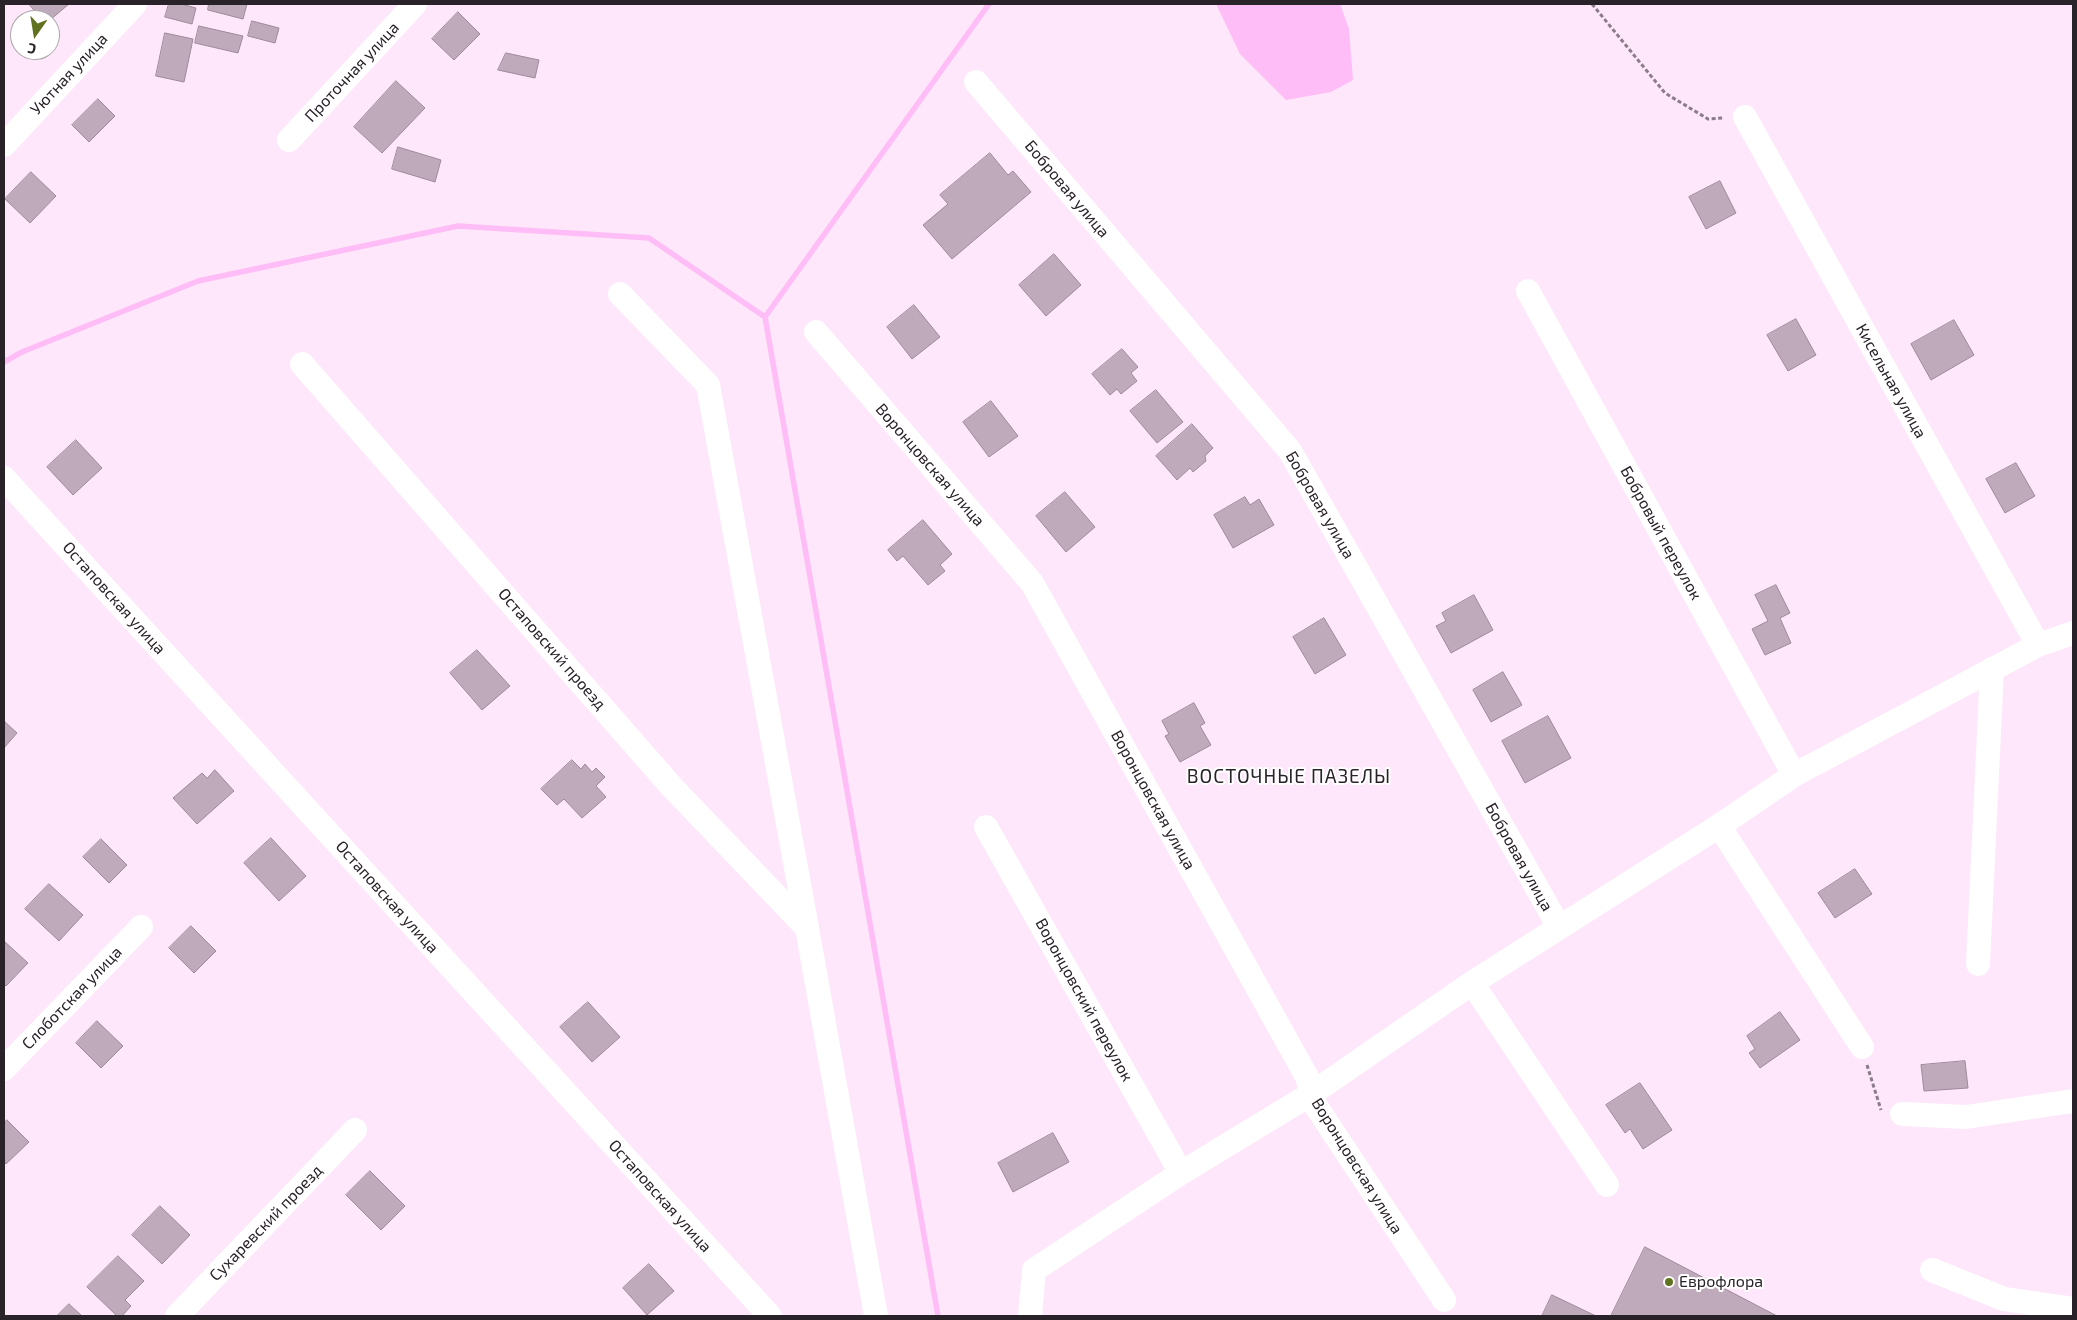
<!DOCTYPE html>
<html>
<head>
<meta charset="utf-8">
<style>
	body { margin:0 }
	#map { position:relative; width:2077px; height:1320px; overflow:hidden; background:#fee7fa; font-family:"Exo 2",sans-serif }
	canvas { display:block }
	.frame { position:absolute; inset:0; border:5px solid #2a2229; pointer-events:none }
	.north { position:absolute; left:10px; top:10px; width:50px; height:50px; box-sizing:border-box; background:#fff; border:1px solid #aaa7a9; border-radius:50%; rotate:193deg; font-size:14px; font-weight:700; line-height:20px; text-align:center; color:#2a2229 }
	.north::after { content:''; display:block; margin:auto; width:18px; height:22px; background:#60721f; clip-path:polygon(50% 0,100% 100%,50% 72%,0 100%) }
</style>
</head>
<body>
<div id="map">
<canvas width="2077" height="1320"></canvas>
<div class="frame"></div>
<div class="north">С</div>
</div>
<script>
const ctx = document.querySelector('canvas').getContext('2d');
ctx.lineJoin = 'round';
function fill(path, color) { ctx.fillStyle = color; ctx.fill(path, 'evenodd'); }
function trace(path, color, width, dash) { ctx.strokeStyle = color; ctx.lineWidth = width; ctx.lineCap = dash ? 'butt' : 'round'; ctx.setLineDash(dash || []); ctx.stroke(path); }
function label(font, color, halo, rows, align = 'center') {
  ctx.font = font + ' "Exo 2",sans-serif'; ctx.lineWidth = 4; ctx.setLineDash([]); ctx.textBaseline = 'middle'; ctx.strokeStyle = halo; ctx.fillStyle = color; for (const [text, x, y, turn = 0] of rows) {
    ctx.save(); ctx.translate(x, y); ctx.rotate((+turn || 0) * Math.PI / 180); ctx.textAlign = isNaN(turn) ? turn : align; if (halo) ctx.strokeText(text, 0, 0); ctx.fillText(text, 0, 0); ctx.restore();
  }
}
const water = new Path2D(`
	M1216,4h124l9,25 4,51 -22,12 -45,8 -46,-46z`);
const stream = new Path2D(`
	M4,362l18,-10 176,-71 260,-55 191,12 116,79
	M938,1316l-173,-999 224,-313`);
const building = new Path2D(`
	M29,4h40l-19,16h-7z
	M169,4h12l15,4 -4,16 -27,-7z
	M209,4h38l-4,15 -35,-9z
	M458,12l22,22 -26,26 -22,-21z
	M252,21l27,7 -4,15 -27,-7z
	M199,26l44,10 -5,17 -43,-10z
	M165,33l28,6 -9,43 -28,-6z
	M506,53l33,7 -4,18 -37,-8z
	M396,81l29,27 -43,45 -28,-26z
	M98,99l17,17 -26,26 -17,-17z
	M398,147l43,13 -6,22 -43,-13z
	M990,153l18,22 5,-4 18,21 -79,67 -29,-34 25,-21 -8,-9z
	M31,172l25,24 -26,27 -25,-24z
	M1720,181l16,32 -30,16 -17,-32z
	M1054,254l27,31 -35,31 -27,-31z
	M914,305l26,32 -28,22 -25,-32z
	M1796,319l20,36 -28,16 -21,-36z
	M1954,320l20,35 -43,25 -20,-36z
	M1122,349l16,18 -7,6 6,8 -16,13 -4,-5 -7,6 -18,-21z
	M1156,390l27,32 -26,21 -27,-32z
	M991,401l27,35 -29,21 -26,-35z
	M1192,424l21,24 -8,8 1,5 -13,11 -3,-4 -13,12 -21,-24z
	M76,440l26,28 -29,27 -26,-28z
	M2016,463l19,33 -30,17 -19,-34z
	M1065,492l30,35 -29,25 -30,-36z
	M1245,497l5,8 9,-6 15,26 -41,23 -19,-33z
	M923,520l29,34 -12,11 5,6 -17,14 -25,-29 -6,5 -9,-11z
	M1776,585l14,28 -10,5 11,25 -26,12 -13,-26 16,-8 -13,-26z
	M1474,595l19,35 -42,23 -15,-27 10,-5 -4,-8z
	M1324,618l22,37 -31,19 -22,-37z
	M477,650l33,36 -28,24 -32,-37z
	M1503,672l19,33 -31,17 -18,-32z
	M1194,703l11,20 -5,3 11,19 -31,17 -15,-26 4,-2 -7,-13z
	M1548,716l23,42 -46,25 -23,-42z
	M4,721l13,12 -13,15z
	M572,760l9,9 4,-5 7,8 4,-4 9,9 -9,9 10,11 -24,21 -18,-19 -7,6 -16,-16z
	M215,770l19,21 -37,33 -24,-26 29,-25 5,5z
	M271,838l35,38 -27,25 -35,-38z
	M101,839l26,26 -18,18 -26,-26z
	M1855,869l17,25 -37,24 -17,-25z
	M49,884l34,31 -24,26 -34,-32z
	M191,926l25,25 -22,22 -25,-25z
	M4,941l24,22 -22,23 -2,-2z
	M588,1002l32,35 -28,25 -32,-35z
	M1780,1012l20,28 -40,28 -11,-15 6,-4 -8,-13z
	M97,1021l26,25 -22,22 -25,-25z
	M1965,1061l3,27 -44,3 -3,-26z
	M1640,1083l32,47 -29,19 -13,-20 -5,4 -19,-28z
	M7,1120l22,22 -23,22 -2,-3v-38z
	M1053,1133l16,29 -56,30 -15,-29z
	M370,1171l35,35 -24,24 -35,-35z
	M160,1206l30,29 -28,29 -30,-29z
	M1645,1247l132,69h-166z
	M118,1256l26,25 -19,19 6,6 -9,10h-5l-30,-29z
	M649,1264l25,27 -27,24 -24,-27z
	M1552,1295l44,21h-54z
	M69,1304l13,12h-25z`);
const path = new Path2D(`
	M1592,4l73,89 43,26 16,-1
	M1867,1065l14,45`);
const minor = new Path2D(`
	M976,82l314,369 269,476
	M1745,117l293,528
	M289,140l126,-136
	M4,145l131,-141
	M1528,291l266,484
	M620,294l88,91 99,543 69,388
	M816,332l216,251 275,494 7,26 130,197
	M302,364l369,422 136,142
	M4,478l766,838
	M1719,826l143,221
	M986,827l195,346
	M1978,964l14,-295
	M1472,983l135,202
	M4,1069l137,-142
	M1902,1114l64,3 107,-16
	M1932,1270l72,29 69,10
	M177,1316l178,-186
	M1030,1316l4,-46 147,-97 130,-79 161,-111 247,-157 75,-51 244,-130 35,-12`);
const markers = [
	[1669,1282,5,"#60721f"]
];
const streetNames = [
	["Проточная улица",352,72,-47],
	["Уютная улица",69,74,-47],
	["Бобровая улица",1067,189,50],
	["Кисельная улица",1891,381,61],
	["Воронцовская улица",930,465,49],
	["Бобровая улица",1320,505,60],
	["Бобровый переулок",1661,533,61],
	["Остаповская улица",114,598,48],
	["Остаповский проезд",552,649,49],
	["Воронцовская улица",1153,800,61],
	["Бобровая улица",1519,857,61],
	["Остаповская улица",387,897,48],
	["Слоботская улица",72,998,-46],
	["Воронцовский переулок",1084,1000,61],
	["Воронцовская улица",1357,1166,58],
	["Остаповская улица",660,1196,48],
	["Сухаревский проезд",266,1223,-46]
];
const poiNames = [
	["Еврофлора",1679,1282]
];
const quarterNames = [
	["ВОСТОЧНЫЕ ПАЗЕЛЫ",1289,777]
];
fill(water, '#febdf6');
trace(stream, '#febdf6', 5.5);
fill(building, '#bfaabc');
trace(building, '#9e899b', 1);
trace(path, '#8b7c89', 3, [4, 2.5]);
trace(minor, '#fff', 24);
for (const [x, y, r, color] of markers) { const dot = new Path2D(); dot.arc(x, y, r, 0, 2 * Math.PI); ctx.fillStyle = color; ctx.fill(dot); trace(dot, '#fff', 2); }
label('16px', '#2a2229', '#fff', streetNames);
label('16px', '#2a2229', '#fff', poiNames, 'left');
ctx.letterSpacing = '1px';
label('19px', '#2a2229', '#fff', quarterNames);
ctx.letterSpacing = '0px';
</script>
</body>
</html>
